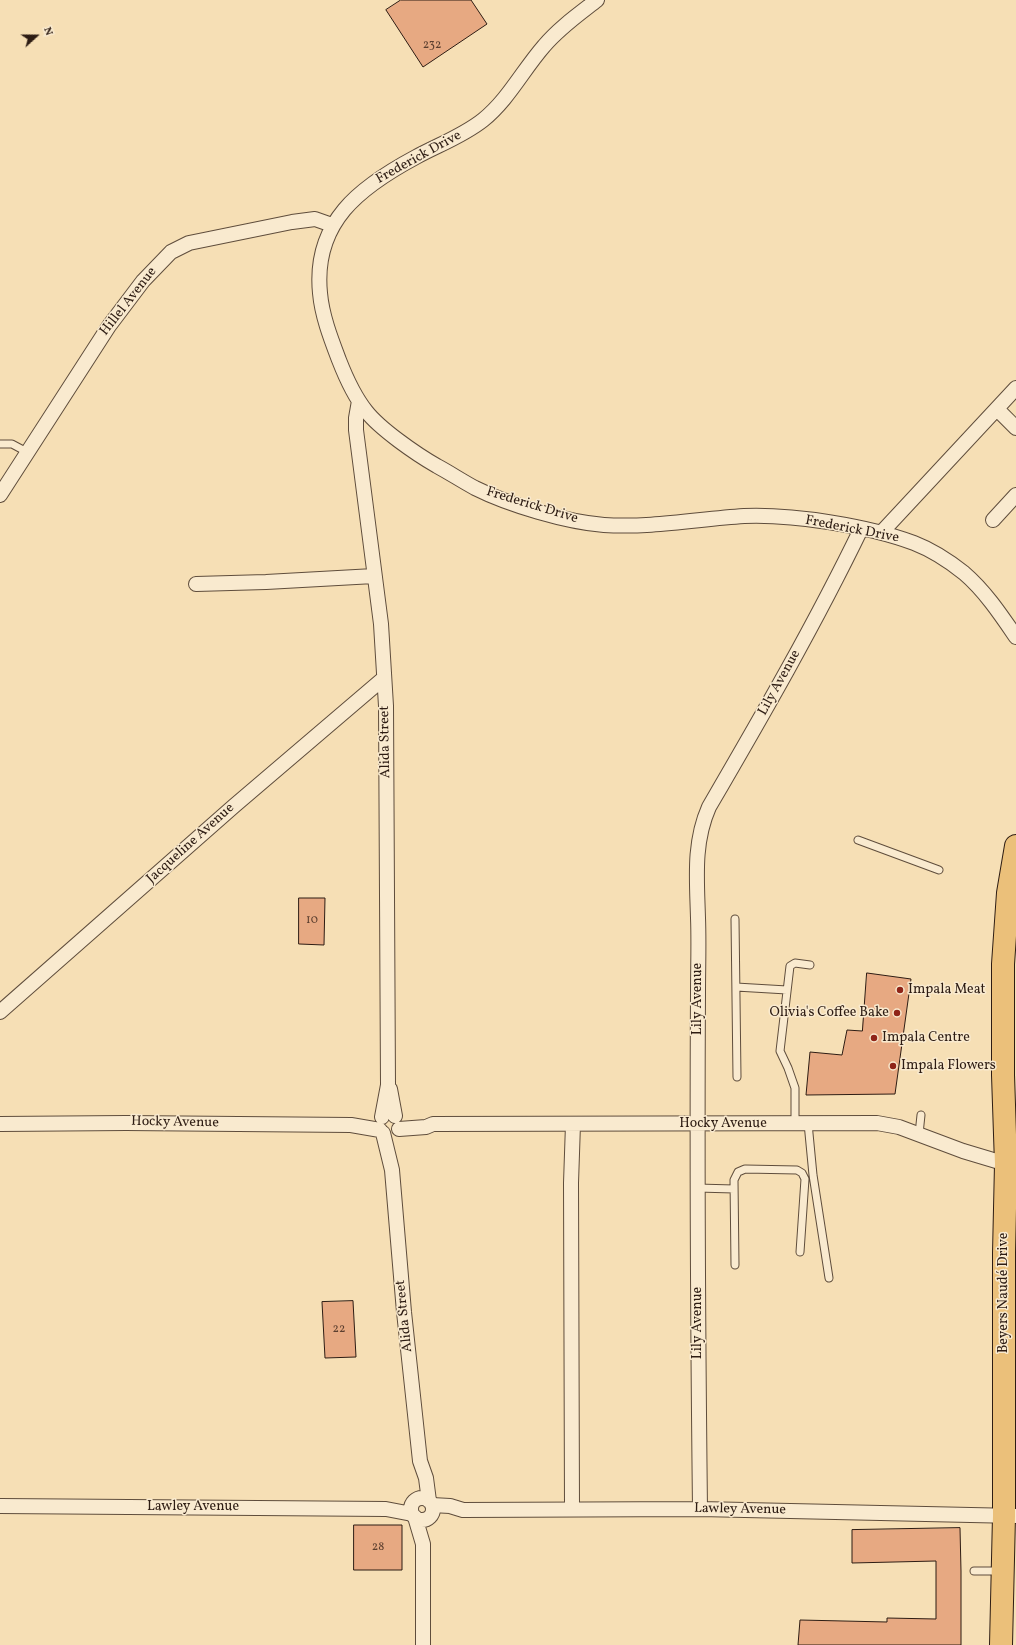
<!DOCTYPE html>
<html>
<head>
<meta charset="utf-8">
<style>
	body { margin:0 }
	#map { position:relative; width:1016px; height:1645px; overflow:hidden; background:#f6dfb5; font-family:Vollkorn,serif }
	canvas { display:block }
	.north { position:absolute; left:16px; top:16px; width:40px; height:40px; -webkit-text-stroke:3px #f9eacf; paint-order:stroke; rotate:69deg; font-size:11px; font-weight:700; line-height:16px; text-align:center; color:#2d1c13 }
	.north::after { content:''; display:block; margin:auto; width:14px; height:18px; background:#2d1c13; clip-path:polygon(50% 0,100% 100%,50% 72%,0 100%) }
</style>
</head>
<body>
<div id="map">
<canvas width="1016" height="1645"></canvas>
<div class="north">N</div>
</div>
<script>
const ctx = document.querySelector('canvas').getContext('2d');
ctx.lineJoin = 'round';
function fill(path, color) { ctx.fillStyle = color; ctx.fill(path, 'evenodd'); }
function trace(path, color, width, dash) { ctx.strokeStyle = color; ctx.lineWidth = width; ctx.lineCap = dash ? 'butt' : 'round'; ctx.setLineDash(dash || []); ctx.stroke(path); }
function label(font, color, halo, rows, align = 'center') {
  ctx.font = font + ' Vollkorn,serif'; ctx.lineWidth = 3; ctx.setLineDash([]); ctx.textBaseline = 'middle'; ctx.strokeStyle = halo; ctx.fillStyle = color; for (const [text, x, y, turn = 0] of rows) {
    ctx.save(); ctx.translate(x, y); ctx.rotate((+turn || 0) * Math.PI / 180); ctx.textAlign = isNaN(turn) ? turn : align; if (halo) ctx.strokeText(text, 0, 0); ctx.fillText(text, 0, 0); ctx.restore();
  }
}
const building = new Path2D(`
	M401,0h70l16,24 -64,43 -37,-57z
	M299,898h26l-1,47 -25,-1z
	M867,973l44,6 -16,115 -89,1 4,-43 32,3 5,-25 15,1z
	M353,1301l3,56 -31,1 -3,-56z
	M354,1525h48v45h-48z
	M960,1528l1,43v74h-163l2,-25 87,2v-4l49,1v-58l-84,2v-33z`);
const lane = new Path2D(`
	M0,444h12l15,8
	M858,840l81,30
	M735,919l2,158
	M736,987l51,3
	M808,1123l5,52 16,103
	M795,1124v-36l-7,-20 -8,-17 10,-85 5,-3 15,2
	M919,1134l2,-19
	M697,1188l37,1
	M735,1265l-1,-85 4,-8 7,-3 52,1 5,3 3,6 -5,73
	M974,1571h26`);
const street = new Path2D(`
	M597,0c-18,14 -38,28 -53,46 -21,24 -36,54 -61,74 -20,16 -45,25 -67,37 -56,30 -103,65 -96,136 2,23 11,46 19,67 7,18 15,36 27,51 14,18 50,43 71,55 13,7 25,15 38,22 34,17 91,34 129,37 47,3 94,-6 140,-9 50,-2 124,10 170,27 18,7 35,18 50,30 21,18 37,42 52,64
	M359,401l-3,17v12l25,194 5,82 2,379 -6,32
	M997,409l19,19
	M0,495l109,-169 34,-45 28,-29 18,-9 103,-21 23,-3 17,6
	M993,520l23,-25
	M881,533l135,-145
	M196,584l70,-2 108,-6
	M0,1012l234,-206 150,-128
	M390,1089l5,27
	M0,1124l126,-1 225,2 29,5
	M399,1129l27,-2 7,-3 444,-1 22,4 64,24 50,15
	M383,1133l9,37 12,142 16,149 6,17 3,23
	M411 1509a11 11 0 1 1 22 0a11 11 0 1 1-22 0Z
	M432,1505l18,1 13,4 237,-1 316,7
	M0,1506l386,3 26,5
	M572,1509l-1,-326 2,-59
	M700,1509c-2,-172 -3,-344 -2,-516 0,-25 1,-50 0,-75 -1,-38 -5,-75 11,-111 53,-91 106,-183 152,-278
	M415,1517l8,27v101`);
const primary = new Path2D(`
	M1001,1645l3,-129v-263l2,-89 -3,-89v-111l5,-71 8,-47`);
const markers = [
	[900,990,4,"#8f2418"],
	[897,1013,4,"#8f2418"],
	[874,1038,4,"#8f2418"],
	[893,1066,4,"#8f2418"]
];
const numberNames = [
	["232",432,46],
	["10",312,921],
	["22",339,1330],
	["28",378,1548]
];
const streetNames = [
	["Frederick Drive",419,158,-29],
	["Hillel Avenue",129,302,-52],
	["Frederick Drive",532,506,17],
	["Frederick Drive",852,530,11],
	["Lily Avenue",780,683,-61],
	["Alida Street",386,742,-91],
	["Jacqueline Avenue",191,844,-42],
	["Lily Avenue",698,999,-90],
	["Hocky Avenue",175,1123,1],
	["Hocky Avenue",723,1124],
	["Beyers Naudé Drive",1004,1293,-90],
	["Alida Street",405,1316,-96],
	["Lily Avenue",698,1323,-90],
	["Lawley Avenue",193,1507],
	["Lawley Avenue",740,1510,1]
];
const poiNames = [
	["Impala Meat",908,990],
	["Olivia's Coffee Bake",889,1013,"right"],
	["Impala Centre",882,1038],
	["Impala Flowers",901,1066]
];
fill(building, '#e7a982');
trace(building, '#2d1c13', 1);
trace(lane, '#5f4d3c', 9);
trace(street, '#5f4d3c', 16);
trace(primary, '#2d1c13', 24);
trace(lane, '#f9eacf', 7);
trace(street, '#f9eacf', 14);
trace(primary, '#ebc07a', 22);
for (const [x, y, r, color] of markers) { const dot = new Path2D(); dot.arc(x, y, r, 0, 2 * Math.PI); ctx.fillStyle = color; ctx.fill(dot); trace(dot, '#f9eacf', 1.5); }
label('12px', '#5c3f2f', null, numberNames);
label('14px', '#2d1c13', '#f9eacf', streetNames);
label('14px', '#2d1c13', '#f9eacf', poiNames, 'left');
</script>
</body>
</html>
